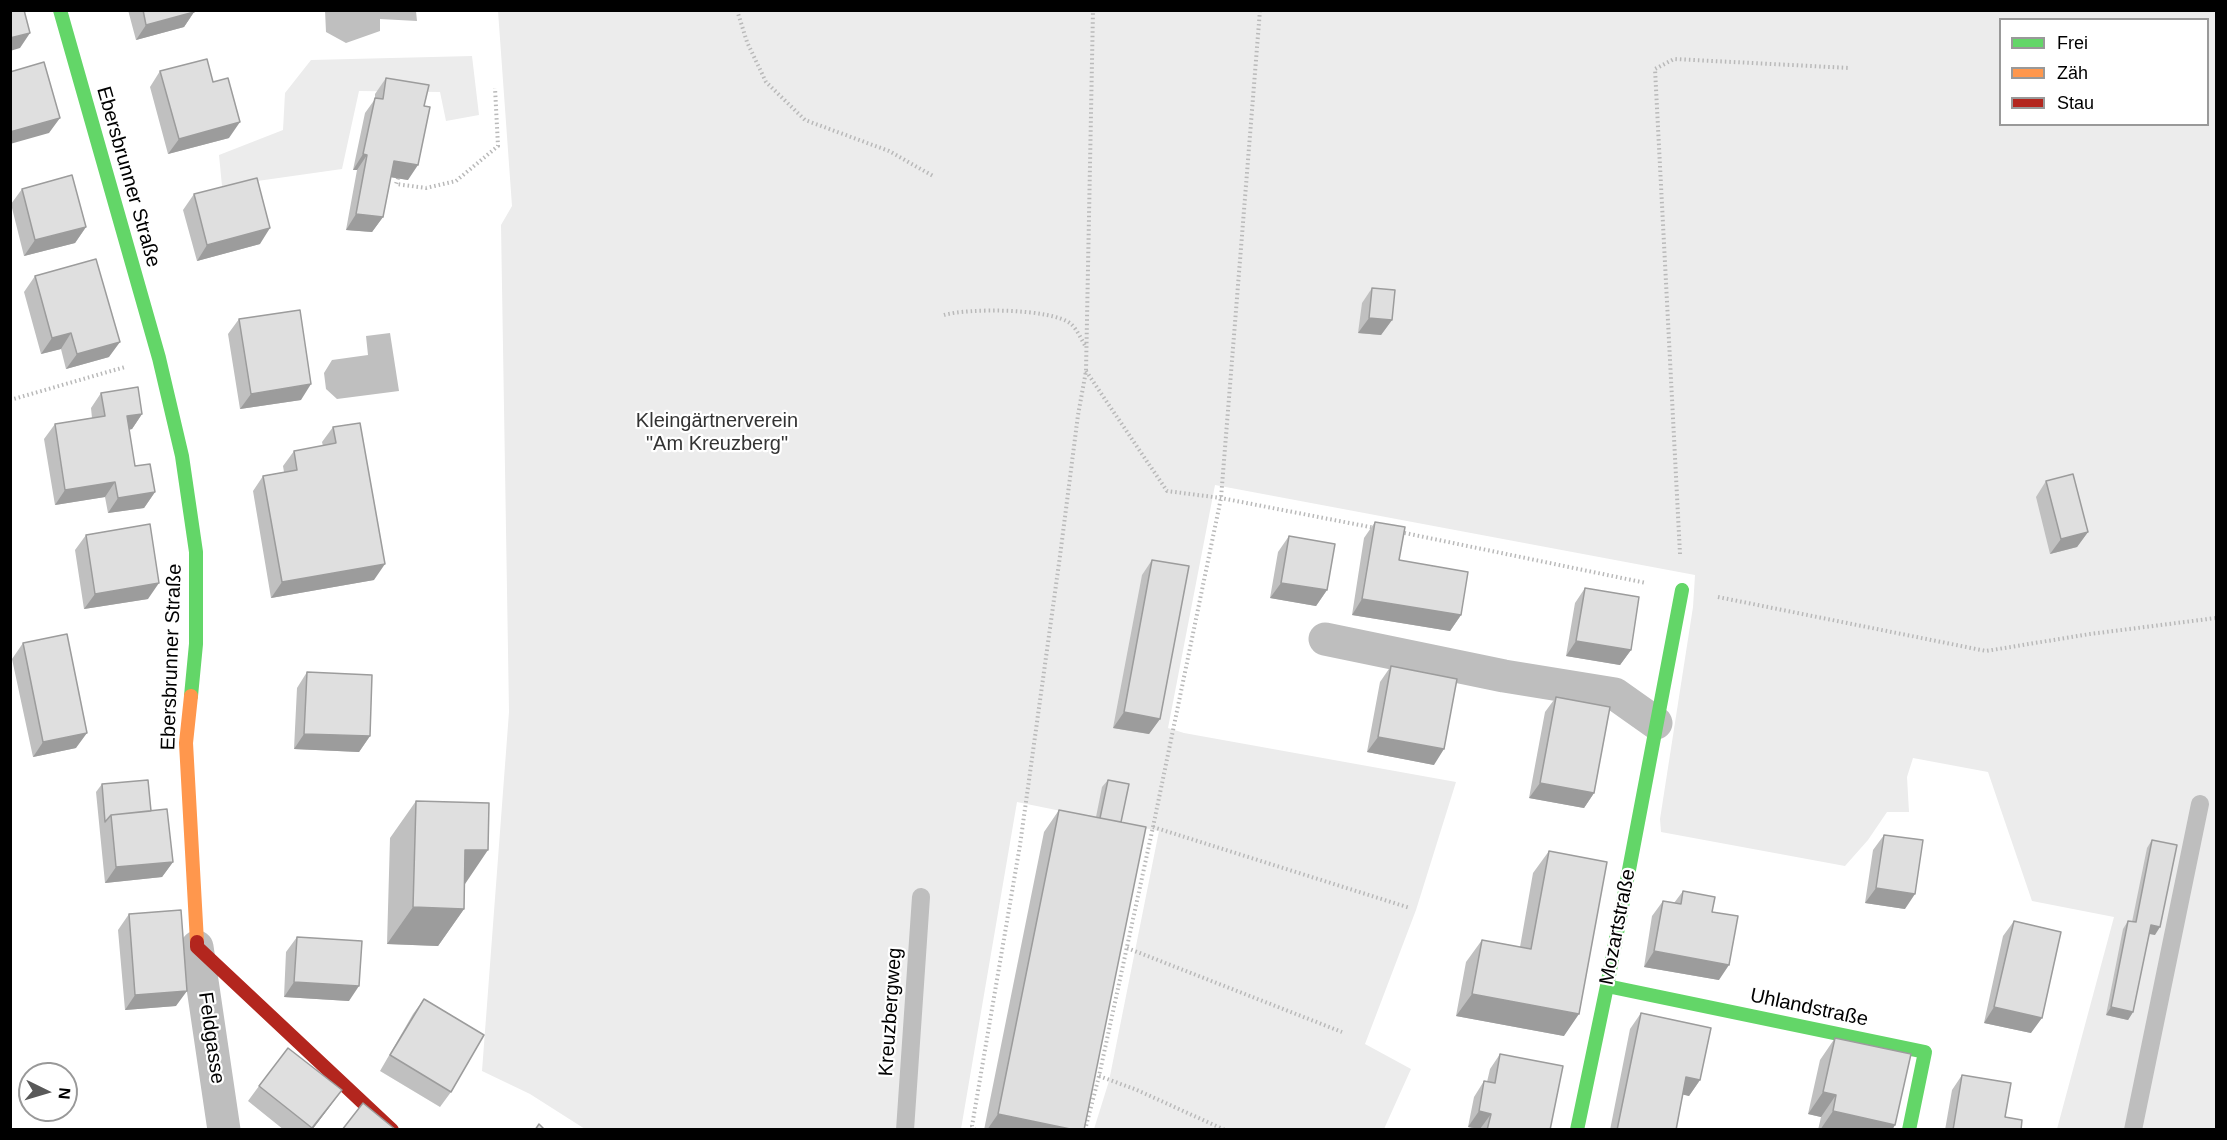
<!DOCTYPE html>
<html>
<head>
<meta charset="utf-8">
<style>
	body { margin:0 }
	#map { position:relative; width:2227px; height:1140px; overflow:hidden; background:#fff; font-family:Arial,sans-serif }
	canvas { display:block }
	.frame { position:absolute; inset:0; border:12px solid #000; pointer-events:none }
	.legend { position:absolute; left:1999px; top:18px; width:210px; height:108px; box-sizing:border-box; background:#fff; border:2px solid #999; margin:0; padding:8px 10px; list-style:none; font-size:18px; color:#000 }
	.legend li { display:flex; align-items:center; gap:12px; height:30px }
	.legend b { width:30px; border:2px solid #999 }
	.north { position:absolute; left:18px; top:1062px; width:60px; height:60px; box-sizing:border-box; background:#fff; border:2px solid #999; border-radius:50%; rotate:95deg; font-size:16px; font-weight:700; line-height:24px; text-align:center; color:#000 }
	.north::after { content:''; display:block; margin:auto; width:21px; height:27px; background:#595959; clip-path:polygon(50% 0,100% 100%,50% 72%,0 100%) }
</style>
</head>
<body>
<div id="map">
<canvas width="2227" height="1140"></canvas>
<div class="frame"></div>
<ul class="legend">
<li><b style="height:8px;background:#63d668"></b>Frei</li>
<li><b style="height:8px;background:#ff974d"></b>Zäh</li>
<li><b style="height:8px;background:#b3261e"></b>Stau</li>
</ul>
<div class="north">N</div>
</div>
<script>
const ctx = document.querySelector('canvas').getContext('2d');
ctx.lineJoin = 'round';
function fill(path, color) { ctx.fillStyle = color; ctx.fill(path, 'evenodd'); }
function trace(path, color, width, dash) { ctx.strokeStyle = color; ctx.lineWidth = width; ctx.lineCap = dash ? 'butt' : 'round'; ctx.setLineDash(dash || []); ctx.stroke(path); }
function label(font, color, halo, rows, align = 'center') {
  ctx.font = font + ' Arial,sans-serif'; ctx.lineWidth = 4.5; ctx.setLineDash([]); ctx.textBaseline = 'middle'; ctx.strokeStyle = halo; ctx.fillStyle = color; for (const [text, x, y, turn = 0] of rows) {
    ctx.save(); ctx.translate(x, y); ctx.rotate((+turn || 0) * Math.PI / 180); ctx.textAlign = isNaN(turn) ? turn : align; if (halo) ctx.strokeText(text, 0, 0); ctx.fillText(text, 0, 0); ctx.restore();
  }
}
const green = new Path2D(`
	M498,11h1718v1118h-159l57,-212 -82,-16 -44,-129 -75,-14 -6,19 2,35h-22l-19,28 -23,26 -184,-34 -1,-13 33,-212 2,-32 -480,-90 -47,243 16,5 272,49 -40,128 -51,134 46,25 -27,60h-290l15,-48 50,-250 -142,-29 -56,327h-376l-55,-35 -48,-23 27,-359 -8,-487 11,-19zM2000,20h208v104h-208z
	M472,56l7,59 -33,6 -6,-29 -81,-1 -17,78 -120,17 -3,-31 64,-25 2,-37 26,-33z`);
const water = new Path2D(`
	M325,10l91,1 1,10 -37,-2v12l-34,12 -20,-11z
	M390,333l9,58 -62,8 -11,-10 -2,-16 8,-13 36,-5 -2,-19z`);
const path = new Path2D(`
	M737,10l10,32 19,40 39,38 84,31 44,25
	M398,178l-2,6 30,4 30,-7 42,-35 -3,-58
	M944,315c23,-7 108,-7 127,9 6,5 11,17 15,23
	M1086,371l81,120 54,7 154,30
	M10,400l115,-33
	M1400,532l246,51
	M1680,554l-25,-485 19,-10 176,9
	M1718,597l268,54 104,-17 126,-16
	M1153,827l257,81
	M1127,948l215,84
	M1099,1076l38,14 88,40
	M975,1130l-3,-4 48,-281 40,-289 18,-141 8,-44 7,-361
	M1085,1130l14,-54 54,-249 68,-329 39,-488`);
const lane = new Path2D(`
	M905,1130l16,-233
	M2133,1130l67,-326`);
const street = new Path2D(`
	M1325,639l179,37 111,18 41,29
	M197,947l27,183`);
const fast = new Path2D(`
	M60,10l99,348 23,98 14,96v92l-5,52
	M1607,986l318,66 -16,78
	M1577,1130l30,-144 75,-396`);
const slow = new Path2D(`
	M191,696l-5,47 11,199`);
const jam = new Path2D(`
	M197,942v5l195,183`);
const wall = new Path2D(`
	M128,10h66v2l-10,15 -48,13z
	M160,71l69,67 -61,16 -18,-67z
	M386,78l22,102 -17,-3 -8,40 -11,15 -26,-2 11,-60h-4l12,-57 10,-14v-5z
	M22,189l64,38 -11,16 -51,13 -13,-52z
	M194,194l66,50 -63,17 -14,-51z
	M35,276l74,81 -43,12 -5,-20 -20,5 -17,-62z
	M1372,288l20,32 -11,15 -23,-2 4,-30z
	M239,319l62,81 -61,9 -12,-75z
	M101,393l41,21 -10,15 -3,1 6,36 20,26 -11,16 -36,5 -3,-16 -50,8 -11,-66 11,-15 37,-6 -1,-10z
	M333,427l41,153 -103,18 -18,-107 10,-15 21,-4 -1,-6 11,-15 29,-5 -1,-4z
	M2046,481l42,51 -11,15 -27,7 -14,-57z
	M1375,522l24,38 62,55 -11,16 -98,-16 12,-77z
	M86,535l62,64 -64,10 -9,-59z
	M1289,536l38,54 -11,16 -46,-8 8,-46z
	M1152,560l8,159 -11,15 -36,-6 29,-153z
	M1585,588l46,62 -11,15 -54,-9 9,-53z
	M23,643l53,105 -43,9 -21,-98z
	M1391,666l43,99 -67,-13 13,-70z
	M307,672l63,64 -11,16 -65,-3 3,-61z
	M1556,697l38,96 -10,15 -55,-10 16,-86z
	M1108,780l13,42 -37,308h-100l60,-298 15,-22 37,7 6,-30z
	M102,784l49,27 22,51 -11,15 -57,6 -9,-91z
	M416,801l48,83v25l-26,37 -51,-2 3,-106z
	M1884,835l21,74 -40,-6 8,-53z
	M2152,840l3,95 -6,-1 -16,78 -5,8 -22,-5 17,-86 5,-8 4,1 15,-74z
	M1549,851l15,185 -108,-20 10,-54 16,-22 38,7 13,-74z
	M1683,891l29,21 7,68 -75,-13 8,-51 11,-15 11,2z
	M129,914l47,92 -51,4 -7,-80z
	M2014,921l17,112 -47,-10 19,-87z
	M297,937l52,64 -65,-4 2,-45z
	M424,999l27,93 -11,15 -60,-36 33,-57z
	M1641,1013l59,67 -11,16 -6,-2 -7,36h-66l20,-101z
	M1835,1038l60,87 -3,5h-74l3,-13 -13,-3 12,-54z
	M1500,1054l50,76h-70l-12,-3 6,-30 10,-16 3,1 3,-13z
	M1962,1075l43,42 16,13h-76l7,-40z
	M259,1086l72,19 -19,25h-28l-36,-29z`);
const shadedWall = new Path2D(`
	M194,12l-10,15 -48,13 10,-15z
	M30,33l-10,15 -10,3v-13z
	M60,118l-11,15 -39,11v-12z
	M240,122l-11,16 -61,16 11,-15z
	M363,154l4,1 -10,15h-4z
	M394,161l24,4 -10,15 -25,-4z
	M356,214l27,3 -11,15 -26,-2z
	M86,227l-11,16 -51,13 11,-16z
	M270,228l-10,16 -63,17 10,-16z
	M1369,318l23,2 -11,15 -23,-2z
	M71,333l-10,16 -20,5 11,-16z
	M120,342l-11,15 -43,12 11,-15z
	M311,384l-10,16 -61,9 11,-15z
	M142,414l-10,15 -16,3 11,-16z
	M115,482l-10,15 -50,8 10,-15z
	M155,492l-11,16 -36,5 10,-15z
	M2088,532l-11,15 -27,7 11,-15z
	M385,564l-11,16 -103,18 11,-16z
	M159,583l-11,16 -64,10 11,-15z
	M1281,583l46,7 -11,16 -46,-8z
	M1362,599l99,16 -11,16 -98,-16z
	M1576,641l55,9 -11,15 -54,-9z
	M1124,712l36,7 -11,15 -36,-6z
	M87,733l-11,15 -43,9 10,-15z
	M304,734l66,2 -11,16 -65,-3z
	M1378,737l66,12 -10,16 -67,-13z
	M1540,783l54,10 -10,15 -55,-10z
	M465,850h23l-25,37z
	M173,862l-11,15 -57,6 11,-16z
	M1876,888l39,6 -10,15 -40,-6z
	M413,907l51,2 -26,37 -51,-2z
	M2151,925l9,2 -5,8 -9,-2z
	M1654,951l75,14 -10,15 -75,-13z
	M294,982l65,4 -10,15 -65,-4z
	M187,991l-11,15 -51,4 10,-15z
	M1472,994l107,20 -15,22 -108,-20z
	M1994,1007l48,11 -11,15 -47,-10z
	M2111,1007l22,5 -5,8 -22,-5z
	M1686,1077l14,3 -11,16 -13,-3z
	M342,1090l-11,15 -19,25h-2z
	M1823,1092l13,3 -15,22 -13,-3z
	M1479,1111l12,3 -11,15 -12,-2z
	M1833,1111l62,14 -3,5h-72z
	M998,1114l77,16h-88z`);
const building = new Path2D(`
	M10,10h14l6,23 -20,5z
	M143,10h51v2l-48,13z
	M207,59l6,23 15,-4 12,44 -61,17 -19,-68z
	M44,62l16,56 -50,14v-60z
	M386,78l43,7 -5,21 6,1 -12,58 -24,-4 -11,56 -27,-3 11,-59 -4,-1 12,-56 8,1z
	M72,175l14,52 -51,13 -13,-51z
	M257,178l13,50 -63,17 -13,-51z
	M96,259l24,83 -43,12 -6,-21 -19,5 -17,-62z
	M1372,288l23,2 -3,30 -23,-2z
	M300,310l11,74 -60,10 -12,-75z
	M138,387l4,27 -15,2 8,50 15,-2 5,28 -37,6 -3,-16 -50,8 -10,-66 50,-8 -4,-23z
	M360,423l25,141 -103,18 -19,-106 34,-6 -3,-19 42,-8 -3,-16z
	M2073,474l15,58 -27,7 -15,-58z
	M1375,522l30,5 -6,33 69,12 -7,43 -99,-16z
	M150,524l9,59 -64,11 -9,-59z
	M1289,536l46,8 -8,46 -46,-7z
	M1152,560l37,6 -29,153 -36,-7z
	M1585,588l54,9 -8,53 -55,-9z
	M67,634l20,99 -44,9 -20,-99z
	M1391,666l66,13 -13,70 -66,-12z
	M307,672l65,3 -2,61 -66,-2z
	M1556,697l54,10 -16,86 -54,-10z
	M148,780l3,31 -40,4 -6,7 -3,-38z
	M1108,780l21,4 -8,38 -21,-4z
	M416,801l73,2 -1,47h-23l-1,59 -51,-2z
	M167,809l6,53 -57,5 -5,-52z
	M1059,810l87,17 -62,303h-9l-77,-16z
	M1884,835l39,5 -8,54 -39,-6z
	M2152,840l25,5 -17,82 -9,-2 -18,87 -22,-5 17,-86 8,1z
	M1549,851l58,11 -28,152 -107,-20 10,-54 49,9z
	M1683,891l32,6 -3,15 26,4 -9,49 -75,-14 9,-50 18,3z
	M181,910l6,81 -52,4 -6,-81z
	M2014,921l47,11 -19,86 -48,-11z
	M297,937l65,4 -3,45 -65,-4z
	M424,999l60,36 -33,57 -61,-37z
	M1641,1013l70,15 -11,52 -14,-3 -10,53h-59z
	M1835,1038l76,16 -16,71 -62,-14 3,-16 -13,-3z
	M288,1048l54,42 -30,38 -53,-42z
	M1500,1054l63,12 -13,64h-63l4,-16 -12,-3 5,-30 11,2z
	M1962,1075l49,8 -6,34 17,3 -1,10h-68z
	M363,1103l33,27h-54z
	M539,1124l6,6h-10z`);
const streetNames = [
	["Ebersbrunner Straße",128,177,74],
	["Ebersbrunner Straße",172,657,-88],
	["Mozartstraße",1618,927,-79],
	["Uhlandstraße",1809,1008,12],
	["Kreuzbergweg",891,1012,-86],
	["Feldgasse",211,1038,82]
];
const parkNames = [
	["Kleingärtnerverein",717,421],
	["\"Am Kreuzberg\"",717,444]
];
fill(green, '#ececec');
fill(water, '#bfbfbf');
trace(path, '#b9b9b9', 4, [1.5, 3]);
trace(lane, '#bebebe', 18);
trace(street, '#bebebe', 33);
trace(fast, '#63d668', 14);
trace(slow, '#ff974d', 14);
trace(jam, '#b3261e', 14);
fill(wall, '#c0c0c0');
fill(shadedWall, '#9c9c9c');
fill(building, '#dfdfdf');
trace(building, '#9c9c9c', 1.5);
label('20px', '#000', '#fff', streetNames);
label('20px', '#333', '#fff', parkNames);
</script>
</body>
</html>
